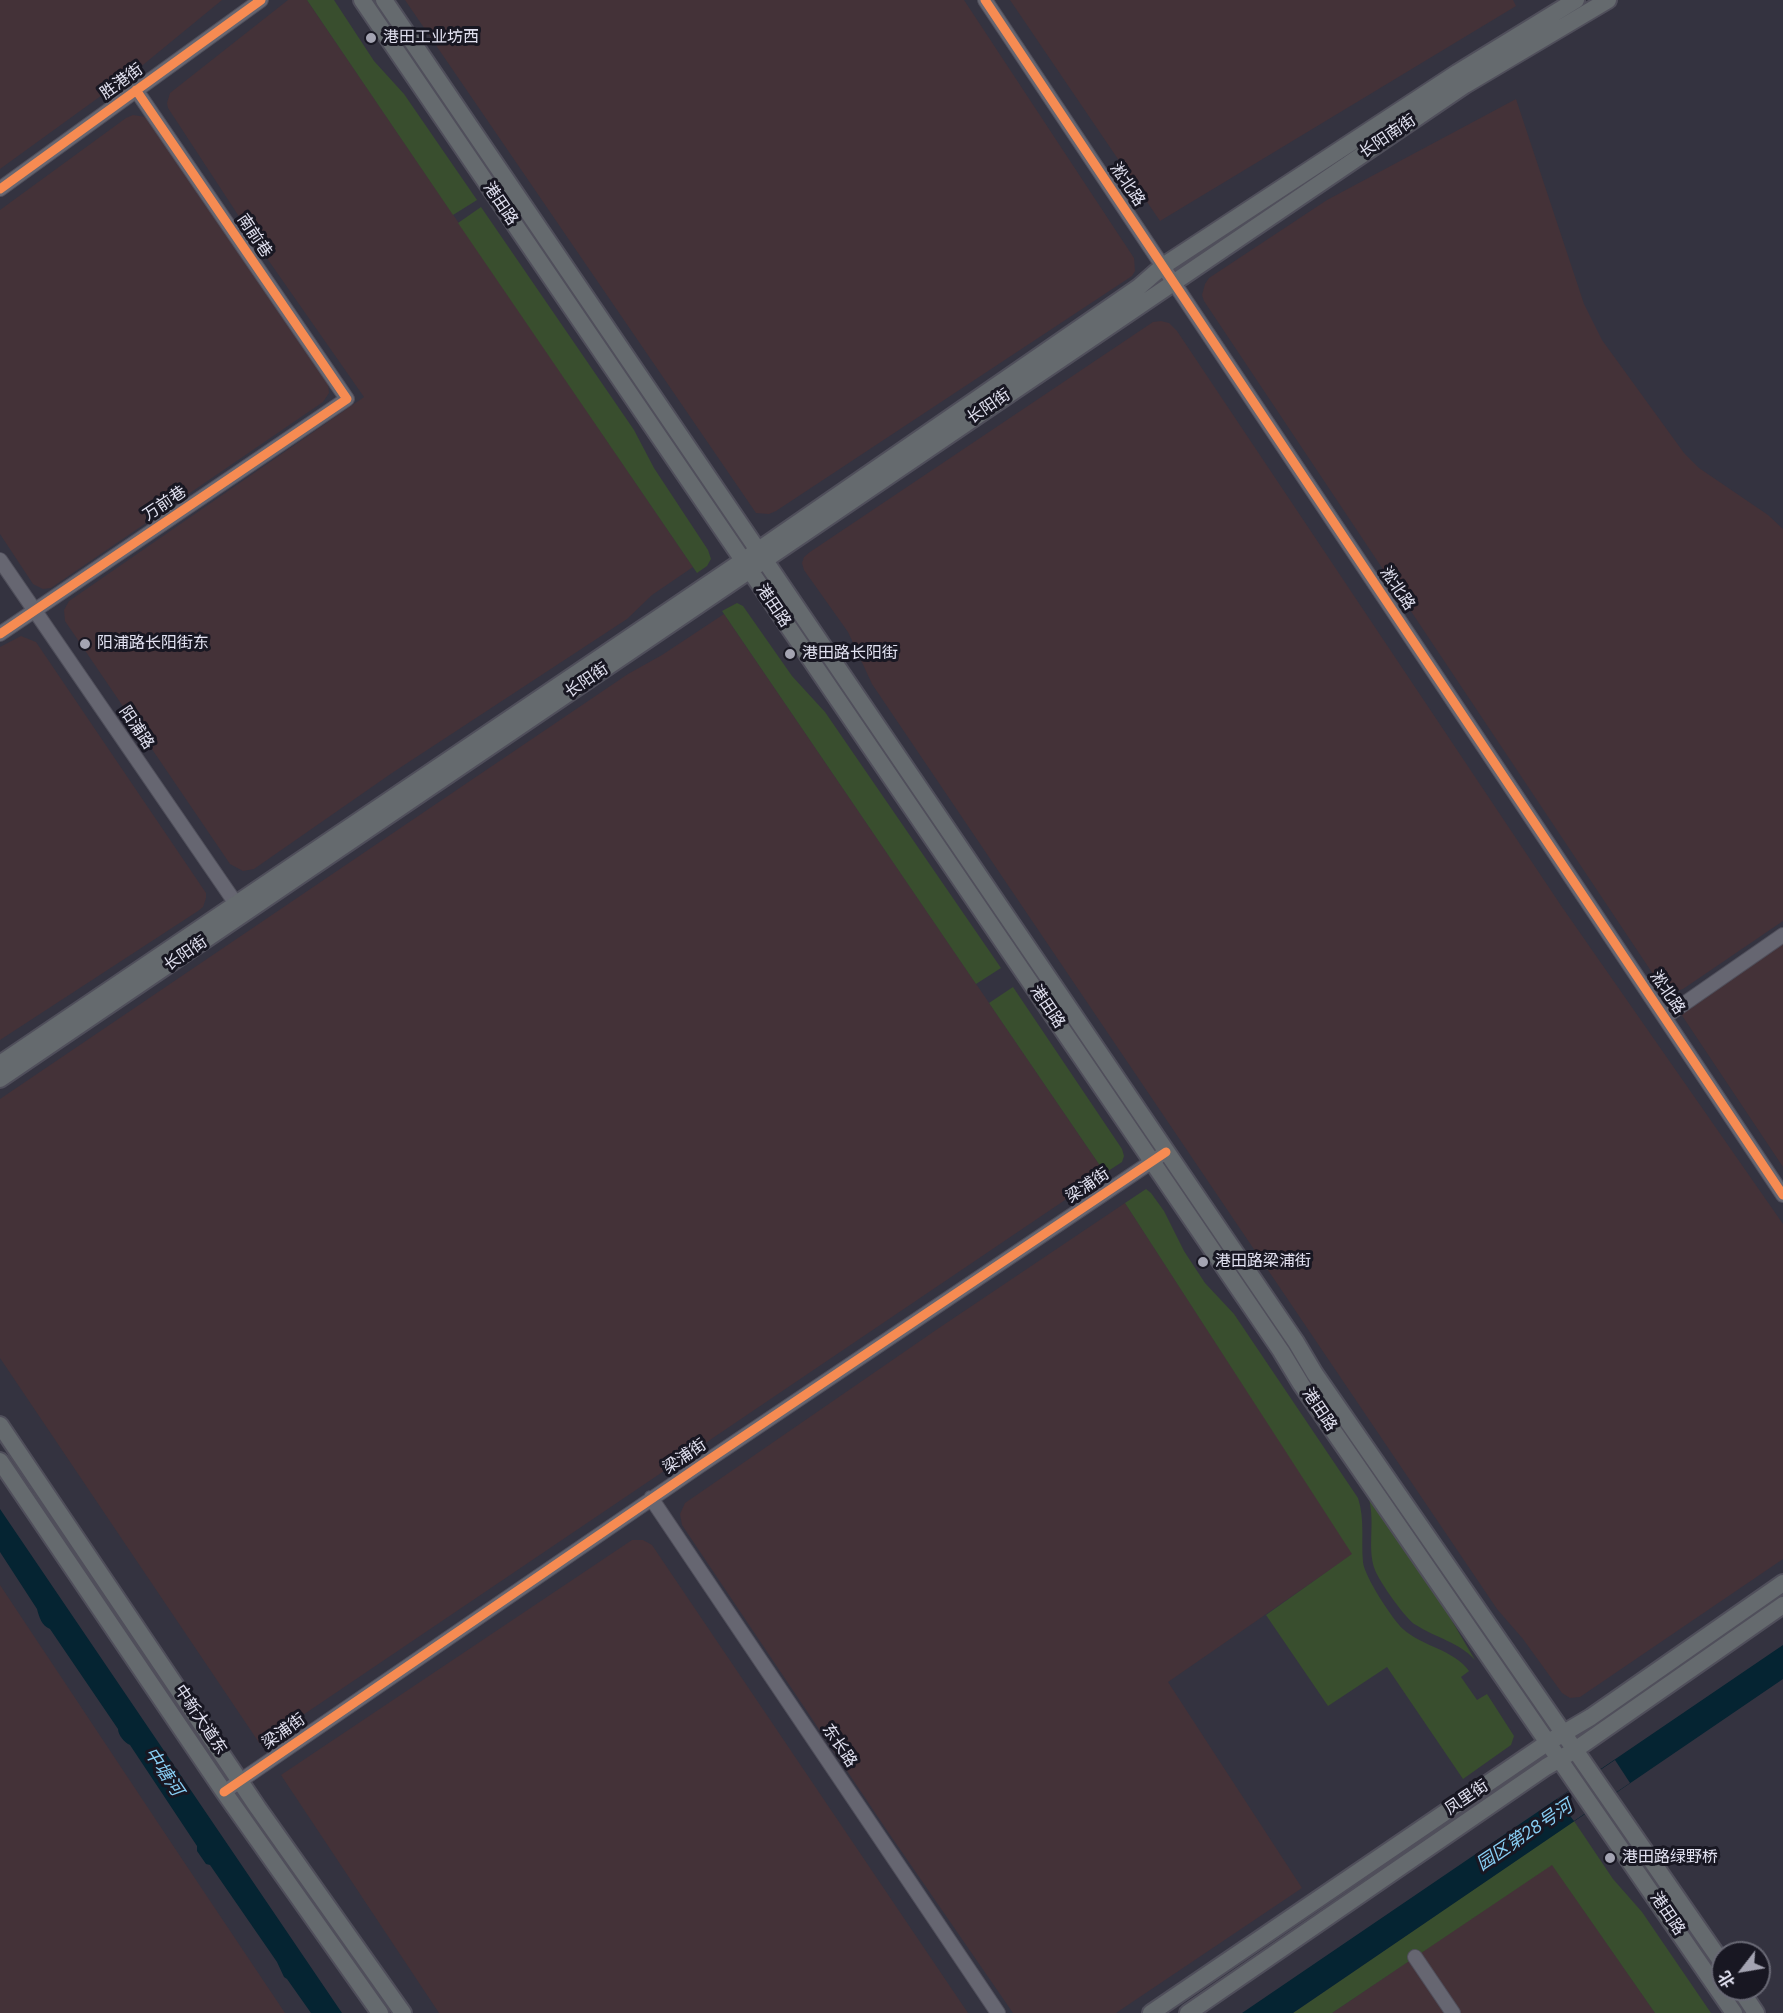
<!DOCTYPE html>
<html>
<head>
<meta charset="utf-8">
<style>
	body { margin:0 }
	#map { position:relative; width:1783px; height:2013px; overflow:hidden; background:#343340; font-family:"DM Sans","Noto Sans SC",sans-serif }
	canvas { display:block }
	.north { position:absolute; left:1711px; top:1941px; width:60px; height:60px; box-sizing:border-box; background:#181722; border:2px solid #686874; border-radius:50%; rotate:239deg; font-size:16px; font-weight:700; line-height:24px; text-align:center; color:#e1e1f0 }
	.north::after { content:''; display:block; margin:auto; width:21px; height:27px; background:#a4a4b2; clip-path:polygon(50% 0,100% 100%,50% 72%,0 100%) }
</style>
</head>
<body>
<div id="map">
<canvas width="1783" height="2013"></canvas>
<div class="north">北</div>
</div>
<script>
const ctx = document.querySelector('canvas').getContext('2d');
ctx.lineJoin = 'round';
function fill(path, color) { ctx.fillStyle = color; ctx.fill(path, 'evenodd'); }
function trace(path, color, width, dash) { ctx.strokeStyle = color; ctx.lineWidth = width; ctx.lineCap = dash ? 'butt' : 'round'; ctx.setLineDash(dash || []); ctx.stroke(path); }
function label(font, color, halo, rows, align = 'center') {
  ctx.font = font + ' "DM Sans","Noto Sans SC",sans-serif'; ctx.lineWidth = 6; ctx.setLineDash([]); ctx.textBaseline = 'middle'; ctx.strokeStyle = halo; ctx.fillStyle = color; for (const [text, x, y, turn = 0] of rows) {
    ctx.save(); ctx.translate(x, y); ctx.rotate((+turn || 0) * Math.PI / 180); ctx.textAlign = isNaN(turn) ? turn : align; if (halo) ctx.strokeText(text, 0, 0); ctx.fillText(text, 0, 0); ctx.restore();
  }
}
const industrial = new Path2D(`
	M0,0h222l-84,69 -138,100z
	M288,0h19l386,567 -41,28 -25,24 -235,154 -138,96 -11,2 -13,-7 -165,-243 -1,-11 5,-9 295,-204 -107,-153 -89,-136 -1,-5 3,-10z
	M405,0h559l170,258 1,13 -3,5 -356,235 -7,3 -13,-1z
	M1010,0h503l3,6 -356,215z
	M1516,99l68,205 18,36 82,113 15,15 69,47 15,14v392l-100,68 -6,2h-7l-11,-8 -455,-682 -2,-6 3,-11 4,-6 118,-78z
	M133,115l13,2 4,4 178,261 1,11 -6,9 -272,186 -8,1 -10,-5 -33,-50v-324l126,-92z
	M1161,321l8,2 8,8 385,576 221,317v335l-203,138 -10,1 -8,-5 -39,-54 -26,-30 -625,-925 -24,-52 -44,-62 -2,-7 2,-6 6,-5 343,-230z
	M724,614l381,559 -845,571 -260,-386v-259l628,-425 34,-19z
	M21,636l15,6 170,251v5l-3,9 -5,4 -198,129v-393z
	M1783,944v223l-102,-153z
	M1125,1203l228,351 -185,128 134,206 -186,125h-103l-127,-184 -204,-304 -2,-11 5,-11 251,-173z
	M632,1540h11l9,5 316,468h-529l-158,-238z
	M0,1585l174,262 111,166h-285z
	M1552,1864l103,149h-323z`);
const green = new Path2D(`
	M307,0h27l40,61 30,33 73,106 -24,15z
	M481,207l153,223 20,38 54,82 3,9 -4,7 -10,7 -239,-350z
	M737,603l6,3 49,70 33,36 176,256 -25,16 -254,-373z
	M1013,987l109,162 2,7 -2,6 -17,11 -116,-170z
	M1146,1189l5,4 13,18 20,40 21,32 29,31 124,184c7,21 3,43 5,64 1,14 30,58 40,67 20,18 50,20 66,42l-8,6 16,23 10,-6 27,42 -3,9 -48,34 -76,-112 -59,39 -62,-91 86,-61 -227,-351z
	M1367,1493l68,99 40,68c-16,-18 -39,-22 -59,-35 -10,-5 -37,-44 -41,-55 -9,-23 2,-51 -8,-77z
	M1574,1821l39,58 29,33 69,101h-56l-103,-148 -220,148h-39z`);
const water = new Path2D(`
	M0,1509l342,504h-31l-24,-34 -3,-2 -7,-15 -67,-97 -4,-1 -9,-13v-5l-67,-101c-5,-2 -12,-10 -12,-16l-68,-100c-8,-3 -11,-12 -13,-20l-37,-57z
	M1783,1645v34l-490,334h-51z`);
const pier = new Path2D(`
	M1615,1760l15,23 -56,38 -17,-22z`);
const minor = new Path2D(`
	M985,0l798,1195
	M0,189l261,-189
	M0,560l241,351
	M0,634l347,-235 -211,-309
	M1665,1017l118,-82
	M651,1498l347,515
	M224,1792l477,-327 465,-313
	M1415,1957l38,56`);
const major = new Path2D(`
	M362,0l919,1351 20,33 433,629
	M384,0l912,1342 19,32 408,590
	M0,1064l757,-513 382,-264 24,-21 294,-193 119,-73
	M0,1079l1465,-994 143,-85
	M0,1425l258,383 145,205
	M0,1461l224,331 156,221
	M1740,1989l16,24
	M1151,2013l396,-270 44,-26 192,-134
	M1188,2013l358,-246 29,-17 208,-145`);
const cycleway = new Path2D(`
	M985,0l798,1195
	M0,189l261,-189
	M0,634l347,-235 -211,-309
	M224,1792l477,-327 465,-313`);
const markers = [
	[371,38,6,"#a4a4b2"],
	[85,644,6,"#a4a4b2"],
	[790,654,6,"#a4a4b2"],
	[1203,1262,6,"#a4a4b2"],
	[1610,1858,6,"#a4a4b2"]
];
const poiNames = [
	["港田工业坊西",383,38],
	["阳浦路长阳街东",97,644],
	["港田路长阳街",802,654],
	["港田路梁浦街",1215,1262],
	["港田路绿野桥",1622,1858]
];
const streetNames = [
	["胜港街",122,82,-36],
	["长阳南街",1388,137,-34],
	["淞北路",1127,185,56],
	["港田路",500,204,56],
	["南前巷",254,236,56],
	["长阳街",989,407,-34],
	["万前巷",165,504,-34],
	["淞北路",1397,589,56],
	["港田路",773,606,56],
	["长阳街",587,681,-34],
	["阳浦路",136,728,56],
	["长阳街",186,954,-34],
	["淞北路",1667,993,56],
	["港田路",1047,1007,56],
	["梁浦街",1088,1186,-34],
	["港田路",1319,1410,56],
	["梁浦街",685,1457,-34],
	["中新大道东",200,1720,56],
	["梁浦街",284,1732,-35],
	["东长路",839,1746,56],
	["凤里街",1467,1798,-34],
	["港田路",1667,1914,56]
];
const waterNames = [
	["中塘河",163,1772,56],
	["园区第28号河",1525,1836,-34]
];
fill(industrial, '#443238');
fill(green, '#394e2e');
fill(water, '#052432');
fill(pier, '#343340');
trace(minor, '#504f5b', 16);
trace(major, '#504f5b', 20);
trace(minor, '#666671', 14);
trace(major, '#656a6e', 16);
trace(cycleway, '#f68b52', 9);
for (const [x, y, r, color] of markers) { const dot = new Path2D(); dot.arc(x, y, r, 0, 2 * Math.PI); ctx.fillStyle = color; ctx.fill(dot); trace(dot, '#181722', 2); }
label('16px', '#e1e1f0', '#181722', poiNames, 'left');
label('16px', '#e1e1f0', '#181722', streetNames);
label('italic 18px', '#88cef4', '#181722', waterNames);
</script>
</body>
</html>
